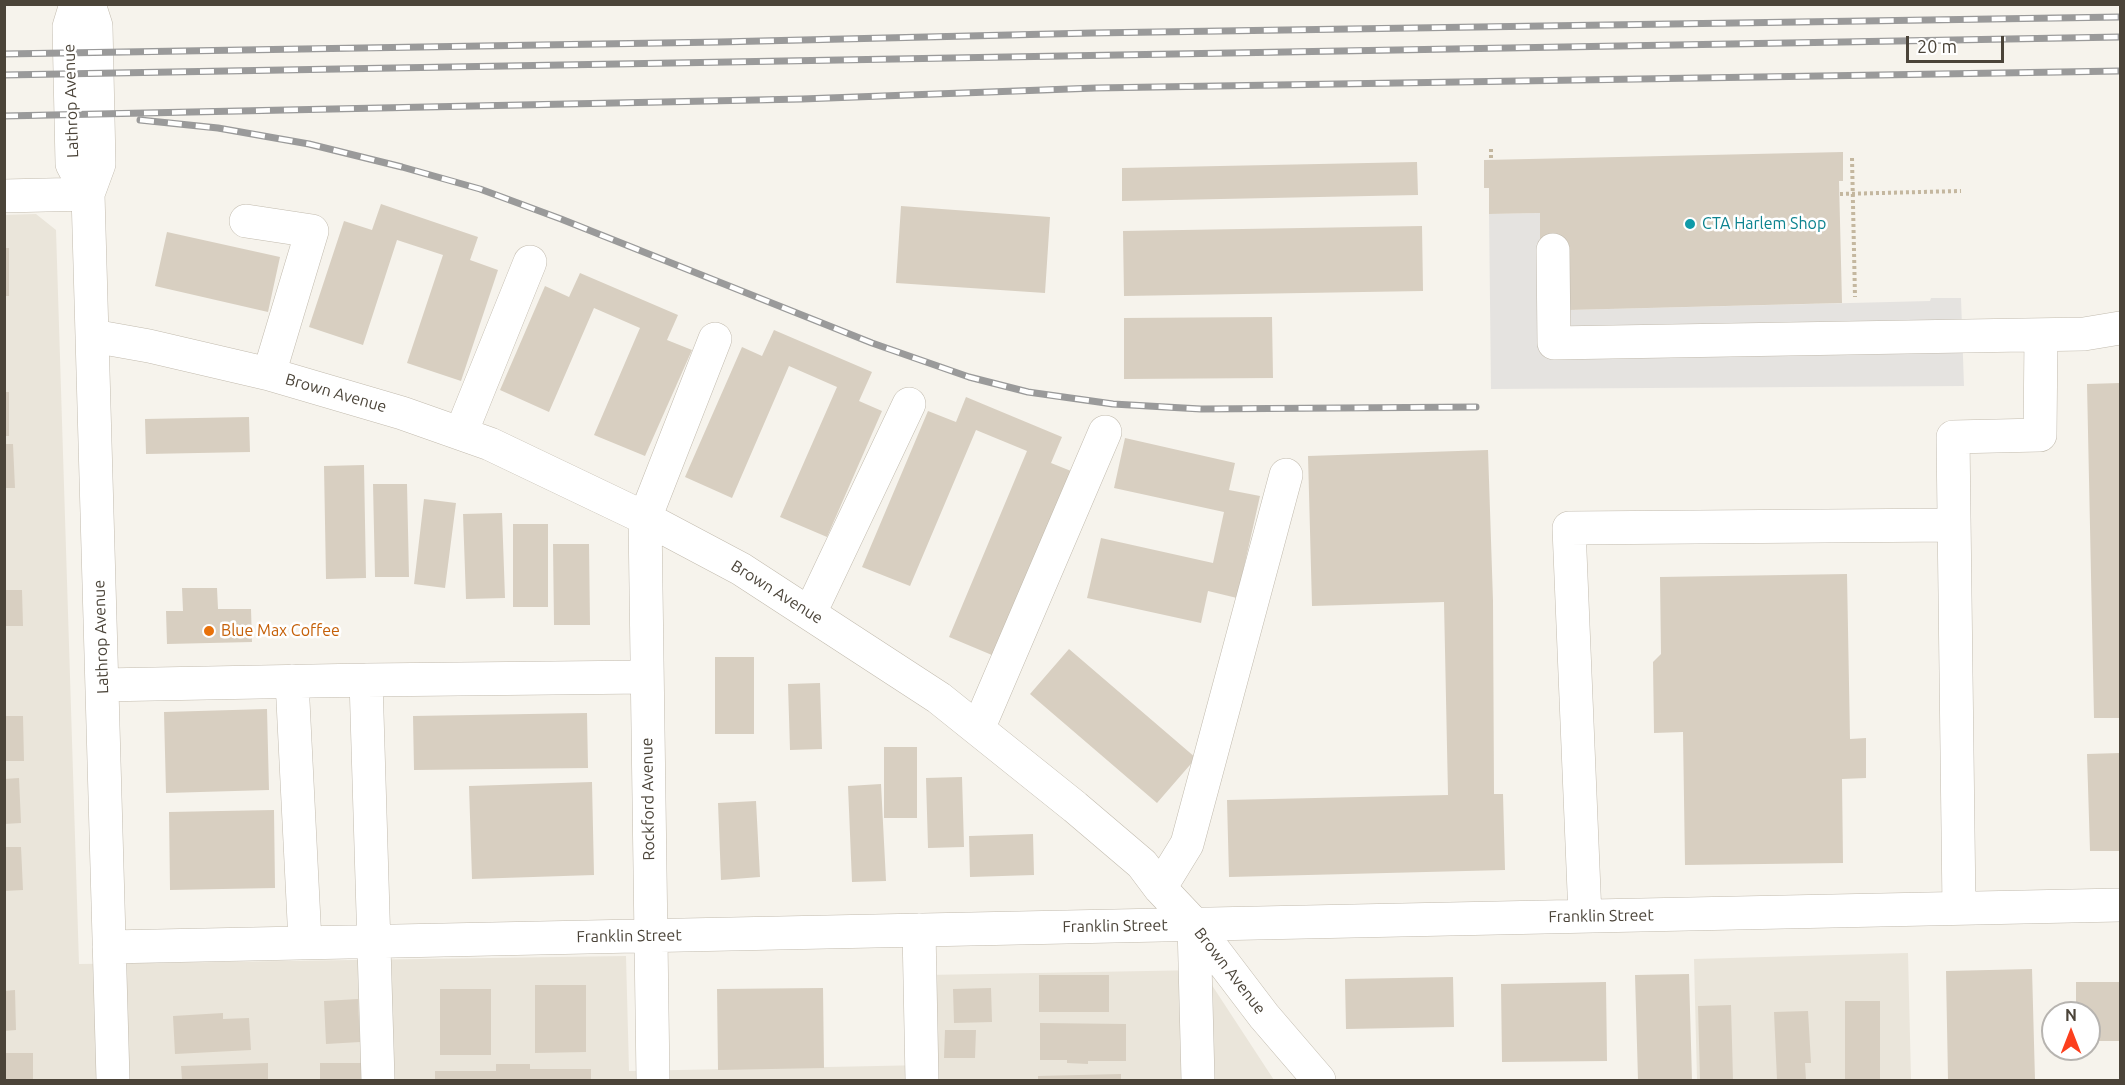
<!DOCTYPE html>
<html>
<head>
<meta charset="utf-8">
<style>
	body { margin:0 }
	#map { position:relative; width:2125px; height:1085px; overflow:hidden; background:#f6f3ec; font-family:Ubuntu,sans-serif }
	canvas { display:block }
	.frame { position:absolute; inset:0; border:6px solid #4b4439; pointer-events:none }
	.north { position:absolute; left:2041px; top:1001px; width:60px; height:60px; box-sizing:border-box; background:#fff; border:2px solid #b7b4b0; border-radius:50%; rotate:0deg; font-size:16px; font-weight:700; line-height:24px; text-align:center; color:#4b4439 }
	.north::after { content:''; display:block; margin:auto; width:21px; height:27px; background:#fc3f1d; clip-path:polygon(50% 0,100% 100%,50% 72%,0 100%) }
	.scale { position:absolute; left:1906px; top:36px; width:98px; height:27px; box-sizing:border-box; border:3px solid #4b4439; border-top:0; padding-left:8px; font-size:18px; line-height:21px; white-space:nowrap; color:#4b4439; -webkit-text-stroke:4px #fff; paint-order:stroke }
</style>
</head>
<body>
<div id="map">
<canvas width="2125" height="1085"></canvas>
<div class="frame"></div>
<div class="north">N</div>
<div class="scale">20 m</div>
</div>
<script>
const ctx = document.querySelector('canvas').getContext('2d');
ctx.lineJoin = 'round';
function fill(path, color) { ctx.fillStyle = color; ctx.fill(path, 'evenodd'); }
function trace(path, color, width, dash) { ctx.strokeStyle = color; ctx.lineWidth = width; ctx.lineCap = dash ? 'butt' : 'round'; ctx.setLineDash(dash || []); ctx.stroke(path); }
function label(font, color, halo, rows, align = 'center') {
  ctx.font = font + ' Ubuntu,sans-serif'; ctx.lineWidth = 5; ctx.setLineDash([]); ctx.textBaseline = 'middle'; ctx.strokeStyle = halo; ctx.fillStyle = color; for (const [text, x, y, turn = 0] of rows) {
    ctx.save(); ctx.translate(x, y); ctx.rotate((+turn || 0) * Math.PI / 180); ctx.textAlign = isNaN(turn) ? turn : align; if (halo) ctx.strokeText(text, 0, 0); ctx.fillText(text, 0, 0); ctx.restore();
  }
}
const residential = new Path2D(`
	M36,214l20,16 23,734 547,-8 3,115 298,-6 -1,-90 276,-5 72,110h-1269l-1,-865z
	M1908,953l3,127h-214l-3,-121z`);
const parking = new Path2D(`
	M1540,213v36l29,61 361,-9 1,-3h30l3,88 -473,3 -2,-175z`);
const building = new Path2D(`
	M1843,152v29h-4l3,122 -273,7 -29,-60v-37l-51,1v-26h-5v-28z
	M1417,162l1,33 -296,6v-33z
	M381,204l97,33 -8,23 28,10 -37,111 -54,-18 36,-108 -46,-15 -34,105 -54,-18 35,-106 28,9z
	M901,206l149,11 -5,76 -149,-10z
	M1422,226l1,65 -299,5 -1,-65z
	M167,232l113,25 -12,55 -113,-26z
	M4,248h5v48h-5z
	M580,273l98,42 -11,25 25,10 -47,106 -51,-21 46,-107 -46,-20 -45,104 -49,-22 45,-104 24,11z
	M1272,317l1,61 -149,1v-61z
	M774,330l98,42 -13,29 23,10 -55,126 -47,-20 57,-130 -48,-21 -57,132 -47,-21 57,-130 20,9z
	M2120,383v335h-26l-7,-334z
	M5,392h4v44h-4z
	M966,397l96,40 -11,26 25,10 -77,185 -50,-21 78,-186 -51,-21 -66,156 -48,-19 66,-156 28,11z
	M249,417l1,35 -104,2 -1,-35z
	M1125,438l110,25 -6,27 31,6 -23,102 -29,-7 -7,32 -114,-25 14,-60 112,25 11,-51 -110,-24z
	M4,444h9l2,44h-11z
	M1488,450l5,151 1,193h9l2,76 -276,7 -2,-77 221,-5 -4,-193 -132,4 -4,-150z
	M364,465l2,113 -40,1 -2,-113z
	M373,484h34l2,93h-34z
	M424,499l32,4 -11,85 -31,-4z
	M502,513l3,85 -39,1 -3,-85z
	M513,524h35v83h-35z
	M553,544h36l1,81h-36z
	M1847,574l3,165 16,-1v40l-24,1 1,84 -158,2 -2,-133 -29,1 -1,-71 8,-8 -1,-77z
	M182,588h35l1,21h33l1,33 -85,2 -1,-33h17z
	M4,590h18l1,36h-19z
	M1069,649l127,109 -39,45 -127,-109z
	M715,657h39v77h-39z
	M820,683l2,66 -32,1 -2,-66z
	M267,709l2,81 -103,3 -2,-81z
	M587,713l1,55 -174,2 -1,-54z
	M4,716h19l1,45h-20z
	M884,747h33v71h-33z
	M2120,753v98h-30l-3,-97z
	M962,777l2,70 -36,1 -2,-70z
	M19,778l2,45 -17,1v-45z
	M592,782l2,93 -122,4 -3,-93z
	M881,784l5,97 -34,1 -4,-96z
	M756,801l4,76 -39,3 -3,-77z
	M274,810l1,78 -105,2 -1,-78z
	M1033,834l1,41 -64,2 -1,-41z
	M4,847h17l2,43 -19,1z
	M2032,969l3,111h-87l-2,-109z
	M1689,974l3,106h-54l-3,-105z
	M1039,975h70v37h-70z
	M1453,977l1,50 -108,2 -1,-50z
	M1606,982l1,79 -105,1 -1,-78z
	M2076,982h44v59h-31v-28h-13z
	M535,985h51v67l-51,1z
	M823,988l1,80 -106,2 -1,-81z
	M991,988l1,34 -38,1 -1,-34z
	M440,989h51v66h-51z
	M15,990l1,40 -12,1v-40z
	M358,999l2,43 -34,2 -2,-43z
	M1845,1001h35v79h-35z
	M1731,1005l2,75h-33l-2,-74z
	M1808,1011l3,52h-6l1,17h-29l-3,-68z
	M223,1013v6l26,-1 2,32 -76,4 -2,-38z
	M1040,1023l86,1v37h-38v3l-21,-1v-3h-27z
	M945,1030h31l-1,28h-31z
	M4,1053h29v27h-29z
	M268,1063v17h-86l-1,-14z
	M320,1063h41v17h-41z
	M496,1064h34v5h61v11h-156v-9h61z
	M1121,1074v6h-83v-4z`);
const path = new Path2D(`
	M1491,149v11
	M1852,158l3,139
	M1840,194l121,-3`);
const minor = new Path2D(`
	M76,4l-7,23 3,137 16,30
	M89,4l7,22 3,138 -11,30 25,886
	M4,196l84,-2
	M246,221l66,10 -43,143
	M1553,250l1,93 530,-9 36,-6
	M93,336l56,10 120,28 133,39 88,31 155,74 96,51 198,129 136,109 67,57 18,24 34,36 70,92 55,64
	M461,433l69,-171
	M810,613l99,-209
	M366,680l12,400
	M292,681l13,261
	M102,685l264,-5 281,-3
	M978,729l127,-297
	M1160,888l27,-44 99,-369
	M1959,908l-6,-471 87,-2 1,-99
	M1585,916l-16,-388 385,-3
	M1194,924l4,156
	M919,930l3,150
	M109,947l2011,-42
	M653,1080l-8,-562 70,-179`);
const rail = new Path2D(`
	M4,54l715,-12 373,-9 1028,-16
	M4,75l2116,-38
	M4,116l798,-17 294,-11 1024,-17
	M140,120l78,8 91,16 93,23 78,22 81,30 311,124 97,34 59,15 85,12 88,5 275,-2`);
const markers = [
	[1690,224,6,"#0f9aa8"],
	[209,631,6,"#e8710a"]
];
const streetNames = [
	["Lathrop Avenue",71,101,-92],
	["Brown Avenue",336,393,16],
	["Brown Avenue",777,592,32],
	["Lathrop Avenue",101,637,-92],
	["Rockford Avenue",648,799,-91],
	["Franklin Street",1601,916,-1],
	["Franklin Street",1115,926,-1],
	["Franklin Street",629,936,-1],
	["Brown Avenue",1230,971,52]
];
const cultureNames = [
	["CTA Harlem Shop",1702,224]
];
const foodNames = [
	["Blue Max Coffee",221,631]
];
fill(residential, '#eae5da');
fill(parking, '#e5e3e0');
fill(building, '#d8cfc1');
trace(minor, '#c2bbae', 34);
trace(path, '#c4b79f', 4, [3, 3]);
trace(minor, '#fff', 33);
trace(rail, '#9a9a9a', 7);
trace(rail, '#fff', 4.5, [14]);
for (const [x, y, r, color] of markers) { const dot = new Path2D(); dot.arc(x, y, r, 0, 2 * Math.PI); ctx.fillStyle = color; ctx.fill(dot); trace(dot, '#fff', 2); }
label('16px', '#4b4439', '#fff', streetNames);
label('16px', '#0d838f', '#fff', cultureNames, 'left');
label('16px', '#c56008', '#fff', foodNames, 'left');
</script>
</body>
</html>
